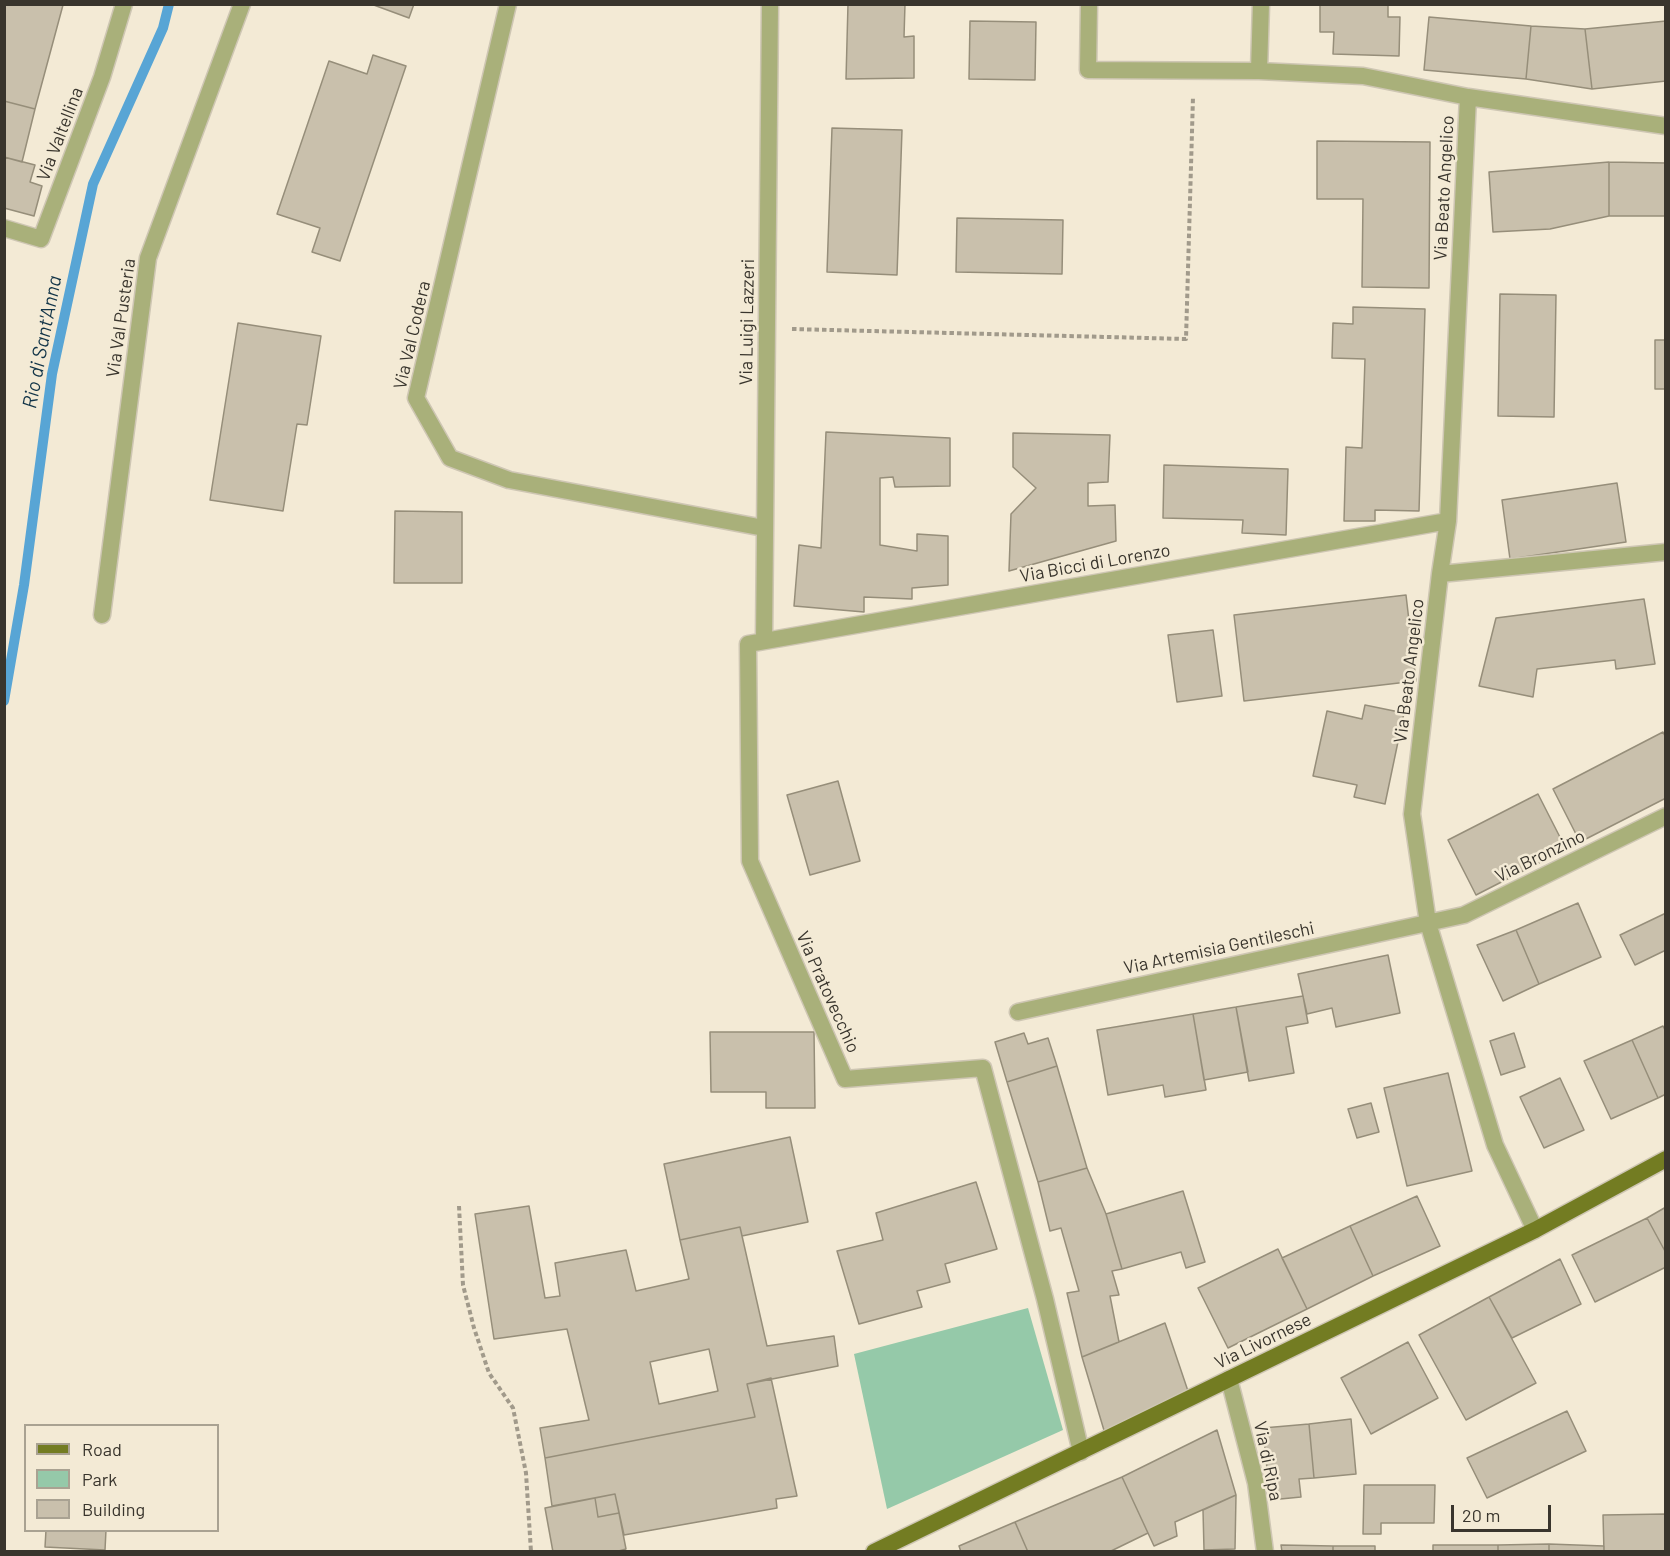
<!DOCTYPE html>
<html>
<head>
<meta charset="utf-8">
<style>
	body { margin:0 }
	#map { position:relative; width:1670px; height:1556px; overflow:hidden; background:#f3ead5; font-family:Barlow,sans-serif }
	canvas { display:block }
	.frame { position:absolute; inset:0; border:6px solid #39352d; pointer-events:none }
	.legend { position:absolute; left:24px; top:1424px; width:195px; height:108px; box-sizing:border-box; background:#f3ead5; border:2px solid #a9a292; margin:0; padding:8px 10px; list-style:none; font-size:18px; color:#39352d }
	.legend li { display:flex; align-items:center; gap:12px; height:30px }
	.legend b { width:30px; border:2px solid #a9a292 }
	.scale { position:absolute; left:1451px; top:1505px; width:100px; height:27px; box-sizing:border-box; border:3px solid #39352d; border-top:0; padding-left:8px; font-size:18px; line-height:21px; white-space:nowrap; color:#39352d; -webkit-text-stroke:4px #f3ead5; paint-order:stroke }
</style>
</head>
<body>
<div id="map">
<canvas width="1670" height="1556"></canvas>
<div class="frame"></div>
<ul class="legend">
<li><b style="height:8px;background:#737c22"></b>Road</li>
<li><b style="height:16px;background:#95c9a9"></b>Park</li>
<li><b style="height:16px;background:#c9c0ac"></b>Building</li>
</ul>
<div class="scale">20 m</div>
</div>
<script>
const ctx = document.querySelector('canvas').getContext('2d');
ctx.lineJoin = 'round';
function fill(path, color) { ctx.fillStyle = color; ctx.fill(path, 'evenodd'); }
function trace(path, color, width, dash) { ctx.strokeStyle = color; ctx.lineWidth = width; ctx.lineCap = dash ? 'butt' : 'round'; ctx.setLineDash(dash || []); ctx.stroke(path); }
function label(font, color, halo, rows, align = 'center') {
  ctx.font = font + ' Barlow,sans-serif'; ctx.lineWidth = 5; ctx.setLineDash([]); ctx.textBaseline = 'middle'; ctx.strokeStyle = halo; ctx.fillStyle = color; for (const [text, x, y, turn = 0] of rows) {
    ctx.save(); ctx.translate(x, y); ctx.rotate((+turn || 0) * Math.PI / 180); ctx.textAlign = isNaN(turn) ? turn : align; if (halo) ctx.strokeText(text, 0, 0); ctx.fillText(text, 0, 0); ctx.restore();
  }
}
const green = new Path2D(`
	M1028,1308l35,122 -176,79 -33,-155z`);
const stream = new Path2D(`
	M4,701l20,-116 28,-211 41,-190 70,-156 6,-24`);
const building = new Path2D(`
	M4,4l59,1 -28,104 -31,-8z
	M371,4h43l-5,14z
	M848,4h57l-1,33 10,-1v42l-68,1z
	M1320,4h68v13h12l-1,39 -66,-2 1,-22h-14z
	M1429,17l102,9 -5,53 -102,-9z
	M970,21l66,1 -1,58 -66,-1z
	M1666,21v60l-74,8 -7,-60z
	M1531,26l54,3 7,60 -66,-10z
	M373,55l33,11 -66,195 -28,-9 8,-24 -43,-14 52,-153 38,13z
	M4,101l31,8 -13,53 -18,-5z
	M832,128l70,2 -5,145 -70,-3z
	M1317,141l113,1 -1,146 -67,-1 1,-88h-46z
	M4,157l31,8 -5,17 12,4 -8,30 -30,-8z
	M1609,162v54l-59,13 -57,3 -4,-60z
	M1609,162l57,1v53h-57z
	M957,218l106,2 -1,54 -106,-2z
	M1500,294l56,1 -2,122 -56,-1z
	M1353,307l72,2 -6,202 -44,-1v11h-31l2,-74 16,1 3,-89 -33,-1 1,-35 20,1z
	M238,323l83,13 -14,89 -10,-1 -14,87 -73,-11z
	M1655,340h11v49h-11z
	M826,432l124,6v48l-55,1 -2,-10 -13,1v67l37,6v-17l31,2v49l-36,3v11l-48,-2v15l-70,-6 5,-61 22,3z
	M1013,433l97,2 -2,47 -20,1v23l27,-1 1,36 -107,30 2,-57 25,-26 -23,-21z
	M1164,465l124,4 -2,66 -44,-2 1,-13 -80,-2z
	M1617,483l9,59 -116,17 -8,-59z
	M395,511l67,1v71h-68z
	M1406,595l10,86 -172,20 -10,-86z
	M1644,599l11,65 -39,5 -1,-9 -78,9 -4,28 -54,-11 17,-68z
	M1213,630l9,66 -45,6 -9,-67z
	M1365,705l39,8 -19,91 -31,-7 3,-12 -44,-9 14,-65 35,8z
	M1663,732l3,6v60l-86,44 -27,-53z
	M838,781l22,80 -50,14 -23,-80z
	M1538,794l28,55 -90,46 -28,-55z
	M1578,903l23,54 -62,27 -23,-54z
	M1666,913v37l-31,15 -15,-30z
	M1516,930l23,54 -36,17 -26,-56z
	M1388,955l12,58 -64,14 -4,-19 -25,6 -9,-40z
	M1303,996l5,27 -22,4 8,46 -45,8 -13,-74z
	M1236,1007l12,65 -44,8 -11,-66z
	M1193,1014l13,76 -41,7 -2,-12 -55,10 -11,-65z
	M1663,1026l3,6v62l-8,4 -26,-58z
	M710,1032h104l1,76h-49v-16h-55z
	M1024,1033l4,11 20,-6 9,28 -50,16 -12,-40z
	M1514,1033l11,34 -24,8 -11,-34z
	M1632,1040l26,58 -47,21 -27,-58z
	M1057,1066l30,102 -49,14 -31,-100z
	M1448,1073l24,98 -65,15 -23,-98z
	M1560,1078l24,52 -40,18 -24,-51z
	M1371,1103l8,29 -22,6 -9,-29z
	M790,1137l18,85 -66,14 -2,-9 -60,13 -16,-76z
	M1087,1168l19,46 16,55 -10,2 7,24 -9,1 9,46 -37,15 -15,-64 12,-2 -18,-63 -11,3 -12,-49z
	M976,1182l21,67 -52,15 5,18 -33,9 5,16 -63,17 -22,-73 46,-11 -7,-27z
	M1183,1191l22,71 -19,6 -5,-16 -59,17 -16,-55z
	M1417,1196l23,50 -67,30 -23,-50z
	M529,1206l16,92 15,-2 -5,-33 71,-13 10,41 53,-12 -9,-39 60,-13 27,119 67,-10 4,30 -91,18 8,33 -210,41 -5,-30 49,-8 -22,-91 -73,10 -19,-125zM709,1349l9,42 -59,13 -9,-42z
	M1666,1207v46l-19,-35z
	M1647,1218l19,35v14l-71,35 -23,-47z
	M1350,1226l23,50 -66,33 -25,-51z
	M1278,1249l29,60 -79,39 -30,-60z
	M1560,1259l21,45 -69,34 -23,-41z
	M1489,1297l47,86 -70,37 -47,-85z
	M1165,1323l24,71 -83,43 -24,-80z
	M1408,1342l30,56 -67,36 -30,-56z
	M771,1378l26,118 -21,3 1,9 -153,27 -9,-41 -63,12 -7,-48 210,-41 -8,-33z
	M1567,1411l19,40 -99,47 -20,-40z
	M1351,1419l5,55 -42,4 -5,-54z
	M1309,1424l5,54 -15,1 2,18 -31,3 -7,-72z
	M1217,1430l19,65 -61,27 2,14 -23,10 -32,-69z
	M1122,1477l26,56 -39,19h-81l-13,-30z
	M1364,1485h71l-1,38h-53v11h-18z
	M615,1494l4,19 -21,4 -3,-19z
	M1236,1495l-1,54 -31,1 -1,-40z
	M595,1498l3,19 21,-4 7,36 -11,3h-62l-8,-44z
	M1666,1514v38h-62l-1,-37z
	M1015,1522l13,30h-67l-2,-6z
	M46,1530h60l-1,20 -60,-3z
	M1549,1544l55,2v6h-55z
	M1549,1544v8h-51v-7z
	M1281,1545l52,1v6h-51z
	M1433,1545h65v7h-65z
	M1333,1546h42v6h-42z`);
const path = new Path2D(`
	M792,329l394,10 7,-242
	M459,1206l4,79 11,43 15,45 24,35 13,65 5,79`);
const minor = new Path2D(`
	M508,4l-92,394 34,60 59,22 255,48
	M1089,4l-1,66 171,1 104,5 105,21 198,29
	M1259,71l2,-67
	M1468,97l-20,424 -8,53 -28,240 16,109 67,222 40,85
	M4,228l37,11 61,-162 22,-73
	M1440,574l226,-22
	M102,615l46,-357 94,-254
	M764,641l6,-637
	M1018,1012l446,-97 202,-99
	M1229,1379l27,104 9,69
	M1081,1452l-36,-153 -62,-231 -138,11 -95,-218 -2,-217 700,-123`);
const primary = new Path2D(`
	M874,1552l661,-322 131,-71`);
const streetNames = [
	["Via Valtellina",60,134,-69],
	["Via Beato Angelico",1444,188,-87],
	["Via Val Pusteria",121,318,-82],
	["Via Luigi Lazzeri",747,322,-89],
	["Via Val Codera",412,335,-77],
	["Via Bicci di Lorenzo",1095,563,-10],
	["Via Beato Angelico",1409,671,-83],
	["Via Bronzino",1540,856,-26],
	["Via Artemisia Gentileschi",1219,948,-12],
	["Via Pratovecchio",828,992,66],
	["Via Livornese",1263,1341,-26],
	["Via di Ripa",1268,1461,78]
];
const waterNames = [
	["Rio di Sant'Anna",42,342,-79]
];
fill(green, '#95c9a9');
trace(stream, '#58a5d5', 10);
fill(building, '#c9c0ac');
trace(building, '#968e7a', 1.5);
trace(minor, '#cec6b3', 19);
trace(primary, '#cec6b3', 19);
trace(path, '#a19a8b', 4, [4.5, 3]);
trace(minor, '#a9b07a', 16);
trace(primary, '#737c22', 16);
label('18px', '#39352d', '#f3ead5', streetNames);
label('italic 20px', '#103347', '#f3ead5', waterNames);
</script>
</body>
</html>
